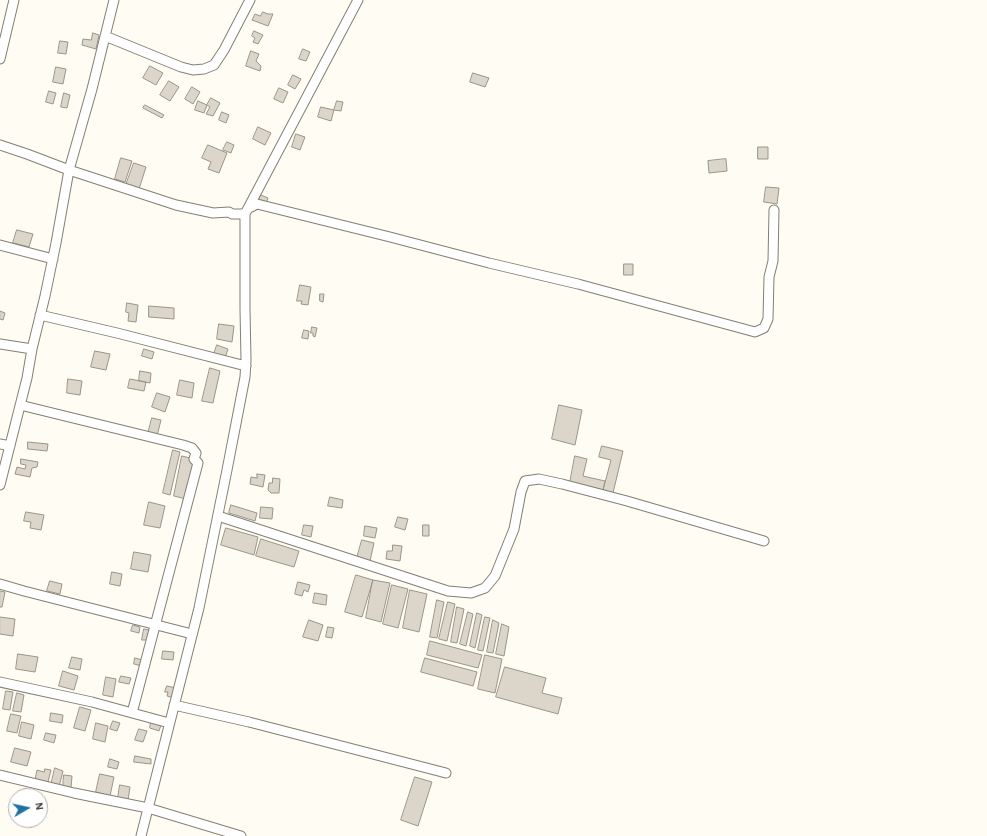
<!DOCTYPE html>
<html>
<head>
<meta charset="utf-8">
<style>
	body { margin:0 }
	#map { position:relative; width:987px; height:836px; overflow:hidden; background:#fefcf3; font-family:"Alegreya Sans",sans-serif }
	canvas { display:block }
	.north { position:absolute; left:8px; top:788px; width:40px; height:40px; box-sizing:border-box; background:#fff; border:1px solid #b0b0ad; border-radius:50%; rotate:81deg; font-size:11px; font-weight:700; line-height:16px; text-align:center; color:#3a3933 }
	.north::after { content:''; display:block; margin:auto; width:14px; height:18px; background:#2071a3; clip-path:polygon(50% 0,100% 100%,50% 72%,0 100%) }
</style>
</head>
<body>
<div id="map">
<canvas width="987" height="836"></canvas>
<div class="north">N</div>
</div>
<script>
const ctx = document.querySelector('canvas').getContext('2d');
ctx.lineJoin = 'round';
function fill(path, color) { ctx.fillStyle = color; ctx.fill(path, 'evenodd'); }
function trace(path, color, width, dash) { ctx.strokeStyle = color; ctx.lineWidth = width; ctx.lineCap = dash ? 'butt' : 'round'; ctx.setLineDash(dash || []); ctx.stroke(path); }
const building = new Path2D(`
	M263,12l5,2h5l-5,12 -16,-6 3,-6 5,2z
	M254,31l9,4 -5,9 -5,-2 2,-4 -3,-2z
	M93,33l6,2 -3,14 -14,-4 1,-6 8,1z
	M60,41l8,1 -2,12 -8,-1z
	M303,49l7,3 -4,9 -7,-2z
	M251,51l8,3 -3,7 5,5 -1,5 -14,-5z
	M150,66l13,7 -7,12 -13,-7z
	M56,67l10,2 -3,15 -10,-2z
	M473,73l16,5 -4,9 -15,-5z
	M293,75l8,4 -6,10 -7,-4z
	M169,81l10,6 -9,14 -10,-6z
	M192,87l8,5 -7,12 -8,-5z
	M279,88l9,4 -5,11 -9,-4z
	M49,91l7,2 -3,11 -7,-2z
	M64,93l6,2 -3,13 -6,-1z
	M211,98l9,5 -7,13 -7,-2 4,-7 -3,-2z
	M198,101l9,4 -3,8 -9,-3z
	M337,101l6,1 -2,9 -7,-1z
	M145,105l19,10 -2,3 -19,-10z
	M321,107l13,3 -3,11 -13,-4z
	M222,112l7,3 -3,8 -7,-3z
	M258,127l13,6 -6,12 -12,-6z
	M296,134l9,3 -5,13 -8,-3z
	M227,142l7,3 -3,8 -8,-3z
	M208,145l19,8 -8,20 -11,-4 3,-7 -9,-4z
	M758,147h10v12h-10z
	M121,158l11,3 -7,21 -10,-3z
	M726,159l1,12 -18,2 -1,-12z
	M134,163l12,4 -7,22 -13,-4z
	M766,187l13,1 -2,16 -13,-2z
	M261,195l7,3 -2,6h-9z
	M17,230l16,4 -4,13 -16,-4z
	M624,264h9v11h-9z
	M300,285l11,2 -3,18 -7,-1 1,-3h-5z
	M320,294h4l-1,8 -3,-1z
	M127,303l11,2 -2,17 -8,-1 1,-8 -3,-1z
	M149,306l25,2v11l-25,-2z
	M0,311l5,2 -2,7 -3,-1z
	M219,324l15,2 -2,16 -15,-3z
	M312,327l5,1 -2,9 -2,-1v-3h-2z
	M304,330l5,1 -1,8 -6,-1z
	M217,345l11,4 -3,9 -11,-4z
	M144,349l10,3 -2,7 -10,-3z
	M95,351l15,3 -4,16 -15,-3z
	M210,368l10,3 -7,32 -11,-2z
	M140,371l11,2 -1,10 -11,-2z
	M68,379l14,2 -2,14 -13,-2z
	M130,379l16,3 -2,9 -16,-3z
	M180,380l14,3 -2,15 -15,-3z
	M157,393l13,4 -5,15 -13,-5z
	M559,405l23,5 -7,35 -23,-6z
	M152,418l9,2 -4,16 -9,-2z
	M28,442l20,2 -1,7 -19,-2z
	M602,446l21,5 -10,42 -10,-3 8,-30 -12,-3z
	M173,450l7,2 -10,43 -7,-2z
	M182,456l12,3 -8,40 -12,-3z
	M575,456l12,3 -4,17 22,5 -2,9 -33,-7z
	M21,459l17,3 -1,5 -5,1 -2,9 -15,-3 2,-7 8,2 1,-4 -5,-1z
	M257,474l8,1 -2,12 -13,-3 1,-7 6,1z
	M273,478l7,1 -1,14h-8l-3,-3 1,-7h3z
	M330,497l13,3 -1,8 -14,-2z
	M149,502l16,4 -5,22 -16,-3z
	M231,505l26,8 -2,8 -26,-8z
	M261,507l12,1 -1,11 -12,-1z
	M26,512l18,3 -3,15 -11,-2 1,-6 -7,-1z
	M398,517l10,2 -3,11 -10,-3z
	M304,525l9,1 -2,11 -9,-2z
	M423,525h6v11h-6z
	M365,526l12,2 -2,10 -11,-2z
	M226,528l32,9 -4,18 -33,-10z
	M261,539l38,12 -5,16 -38,-11z
	M362,540l12,3 -4,18 -13,-3z
	M393,545l9,1 -2,15 -14,-2 1,-8h5z
	M134,552l17,3 -3,17 -17,-3z
	M112,572l10,2 -2,12 -10,-2z
	M356,575l17,5 -11,37 -17,-5z
	M373,580l17,3 -9,39 -15,-4z
	M50,581l12,3 -2,10 -13,-3z
	M298,582l12,3 -2,7 -4,-2 -2,6 -7,-2z
	M392,585l16,4 -10,39 -15,-4z
	M410,590l17,4 -8,38 -16,-4z
	M0,591l5,1 -3,15h-2z
	M315,593l12,2 -1,10 -13,-2z
	M437,600l7,2 -7,36 -7,-1z
	M448,602l7,2 -8,37 -8,-2z
	M457,607l7,2 -7,34 -6,-1z
	M468,612l5,2 -7,32 -6,-2z
	M477,613l5,2 -7,33 -5,-2z
	M0,617l15,2 -2,17 -13,-2z
	M485,617l5,1 -7,33 -5,-1z
	M309,620l14,5 -5,16 -15,-4z
	M493,620l6,3 -6,30 -6,-1z
	M502,624l7,3 -5,29 -8,-2z
	M133,625l7,2 -1,6 -8,-2z
	M328,627l6,1 -2,10 -6,-1z
	M144,629l5,1 -2,10h-5z
	M430,641l52,14 -4,13 -51,-13z
	M163,651l11,1 -1,8 -11,-1z
	M18,654l20,3 -3,15 -19,-3z
	M485,655l17,4 -7,34 -17,-4z
	M72,657l10,2 -2,11 -11,-2z
	M135,658l8,2 -1,6 -8,-2z
	M425,658l52,14 -4,14 -52,-14z
	M505,667l41,11 -4,15 20,5 -4,16 -62,-17z
	M63,671l15,5 -4,14 -15,-4z
	M121,676l10,2 -2,6 -10,-2z
	M106,677l10,2 -3,18 -10,-2z
	M167,686l9,2 -2,10 -7,-2 1,-4h-3z
	M6,691l7,1 -3,18 -7,-1z
	M17,693l7,2 -3,17 -8,-1z
	M80,707l11,3 -6,21 -11,-3z
	M51,713l12,2 -1,8 -12,-2z
	M11,714l10,2 -4,17 -10,-2z
	M113,721l7,2 -3,8 -7,-2z
	M22,722l12,3 -3,14 -12,-3z
	M151,722l10,3 -2,6 -9,-3z
	M96,723l12,3 -3,16 -12,-3z
	M139,729l8,2 -4,11 -8,-2z
	M46,733l10,2 -2,8 -10,-3z
	M15,748l16,4 -4,14 -16,-4z
	M135,756l16,3v5l-17,-2z
	M110,759l9,3 -2,7 -9,-2z
	M55,768l8,3 -4,16 -8,-2z
	M45,769l6,1 -3,12 -13,-2 2,-10 7,2z
	M100,774l14,3 -4,19 -14,-4z
	M64,775l8,1 -1,12 -8,-1z
	M415,777l17,5 -14,44 -17,-6z
	M120,785l10,2 -2,13 -10,-2z`);
const minor = new Path2D(`
	M105,36l76,31 12,3 11,-1 10,-4 10,-15 26,-50
	M0,59l14,-59
	M0,145l27,9 42,16 107,35 37,8 16,-1 3,2h13l113,-214
	M249,208l8,-4 133,33 99,26 89,21 177,48 9,-4 4,-9 1,-42 4,-16 1,-51
	M0,245l53,14
	M40,315l77,18 129,33
	M0,344l32,5
	M20,405l163,40 9,3 4,5 -2,6 4,4 -66,250
	M0,444l10,2
	M0,485l27,-107 5,-29 13,-53 11,-53 13,-73 23,-81 22,-89
	M218,516l230,75 23,2 14,-5 10,-12 19,-47 7,-37 4,-11 14,-2 23,5 65,17 137,40
	M0,584l24,7 168,43
	M0,682l92,20 77,21
	M174,705l75,17 197,51
	M0,775l74,18 74,15 93,28
	M141,836l58,-228 28,-138 18,-93 1,-17 -1,-51v-95`);
fill(building, '#dbd6c9');
trace(building, '#9a9589', 1);
trace(minor, '#837f73', 11);
trace(minor, '#fff', 9);
</script>
</body>
</html>
